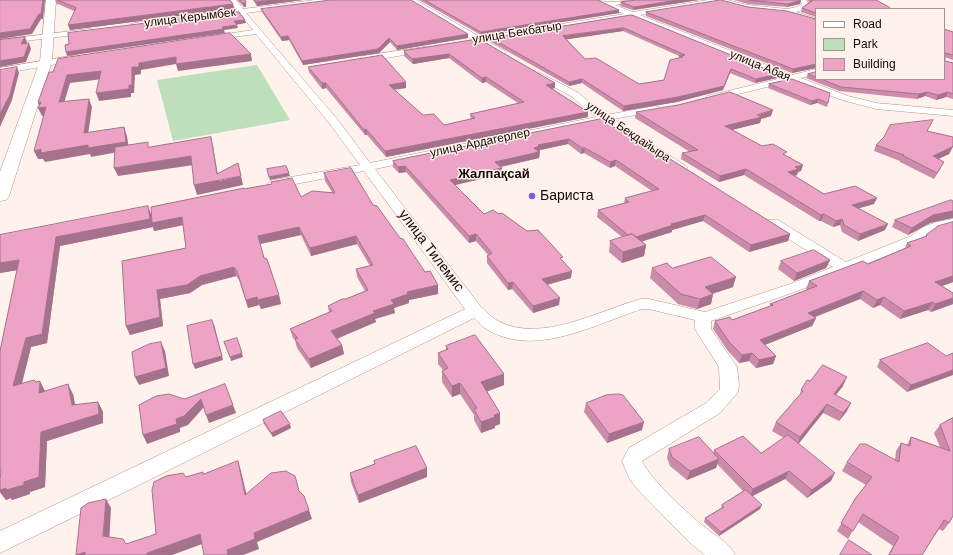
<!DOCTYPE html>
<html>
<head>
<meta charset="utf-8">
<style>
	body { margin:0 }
	#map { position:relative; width:953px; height:555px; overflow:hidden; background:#fff1eb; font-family:Helvetica,sans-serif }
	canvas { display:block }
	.legend { position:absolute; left:815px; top:8px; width:130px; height:72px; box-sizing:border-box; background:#fff1eb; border:1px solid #a1948f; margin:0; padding:5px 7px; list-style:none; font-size:12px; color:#140906 }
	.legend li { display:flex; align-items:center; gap:8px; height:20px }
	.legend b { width:20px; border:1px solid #a1948f }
</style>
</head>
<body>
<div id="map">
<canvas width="953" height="555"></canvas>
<ul class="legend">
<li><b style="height:5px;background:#fff"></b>Road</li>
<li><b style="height:11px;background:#bedfbb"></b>Park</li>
<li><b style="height:11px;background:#eca3c6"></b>Building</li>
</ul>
</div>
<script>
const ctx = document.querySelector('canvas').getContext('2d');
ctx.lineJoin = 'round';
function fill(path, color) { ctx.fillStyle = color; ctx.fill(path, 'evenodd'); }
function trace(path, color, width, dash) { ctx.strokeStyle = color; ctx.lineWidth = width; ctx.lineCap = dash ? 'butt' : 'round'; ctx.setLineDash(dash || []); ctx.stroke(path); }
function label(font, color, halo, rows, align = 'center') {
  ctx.font = font + ' Helvetica,sans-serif'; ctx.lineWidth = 3; ctx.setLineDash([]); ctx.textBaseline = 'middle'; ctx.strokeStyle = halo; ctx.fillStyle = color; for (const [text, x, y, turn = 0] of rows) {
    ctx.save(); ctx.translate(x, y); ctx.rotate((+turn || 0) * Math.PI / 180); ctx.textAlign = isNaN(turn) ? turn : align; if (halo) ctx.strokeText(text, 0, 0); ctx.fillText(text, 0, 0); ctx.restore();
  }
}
const green = new Path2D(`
	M257,65l33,55 -117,21 -16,-61z`);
const street = new Path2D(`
	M229,0h7l7,9 72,-9h19l-3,2 -85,11 92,107 32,43 226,-46 -25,-21 -36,-19 -1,-2 4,-3 39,20 29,23 49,-9 4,1 1,2 -1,2 -46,8 73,47 2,2 -2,2h-8l-76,-49 -227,48 106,138c6,5 12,12 19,15 42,21 100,-12 141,-23h8l56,13 85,-28 43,-17 -65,-41 -2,-3 2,-3h10l68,42 65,-26c12,-11 26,-15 42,-17v8l-19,5 -13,10 -121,48 -89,31v8l26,38 2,18 -1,7 -18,21 -78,48c7,17 48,55 64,67 10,9 23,14 29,27h-30l-16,-13 -52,-53 -8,-11 -7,-17 7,-13 77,-45 14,-14 -1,-22 -24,-38v-9l-46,-11h-7c-47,15 -106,49 -154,21 -5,-3 -10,-8 -14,-12l-347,173 -127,62v-22l465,-222 -101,-138 -90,17 -4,-1 -2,-3 2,-3 4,-1 86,-15 -30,-41 -74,-90 -46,6v-4h3l40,-6 -13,-16 -106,13 -4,-2 4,-2 103,-13z
	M408,0h8l64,37 144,-23 -31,-14c5,0 11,2 16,2 10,0 20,-2 30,-2l-3,2 -21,3 18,7 75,-12h19l21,5 39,4 10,-2 5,-3 -3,-4h7l3,4c-3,4 -8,7 -13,8l20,6v4l-30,-9 -38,-4 -28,-7 -80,13 152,60 24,-6v6l-15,3 47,18 28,7 77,7v6l-77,-7 -34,-9 -51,-19 -81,20 -3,-1 -2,-2 2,-2 75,-18 -151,-61 -144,24 18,10 1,2 -4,2 -28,-13 -1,-2z
	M88,29h3v4l-91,11v-4z
	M424,47h3v4l-64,11 -4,-3 4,-3z
	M77,55l3,1 1,2 -1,2 -80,14v-6z`);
const secondary = new Path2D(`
	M46,0h10l-4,61 -43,135 -3,4 -6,1v-29l40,-111z`);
const wall = new Path2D(`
	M55,0h175l3,4 1,5 -164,21 4,-19 -16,-7 -1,1z
	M237,0h8l1,7h-2z
	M253,0h50l-46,6z
	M419,0h178l22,13 -138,22z
	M699,0l-66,10 -13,-4 1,-4z
	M734,0h67l-1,4 -13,3 -39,-3z
	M807,0h69l-60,9v8l-15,-5 1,-4 7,-6z
	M748,7l68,12v49l-24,5 -146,-57v-4z
	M261,9l207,25v4l-71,12 -7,-8 -11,11 -76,12 -14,-25 -7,1 -20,-29z
	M632,15l145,63 -22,5 -25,-10 -7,17 -46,12 -54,9 -41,-28 -13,3 -78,-44v-4zM623,31l56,25v2l-15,22 -25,4 -54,-25 -19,-20z
	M944,29l9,3v28l-8,-3v4l8,2v36l-7,-2 -10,3 -11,-4 -8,3 -78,-8 -33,-13 2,-4 8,-2v7h128z
	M479,39l76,44v5l-3,1 36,23v5l-202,40 -19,-22h-2l-39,-47 -4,1 -13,-17 -1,-5 98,21 -12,2 29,25 21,10 27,-6 -1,-5 48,-11 -32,-21 -4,1 -33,-25 -36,6 -9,-8v-5z
	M792,79l36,24 -1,4 -10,-4 -7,2 -42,-17 1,-4z
	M636,112l135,4 -10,3 -1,4 -28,7 30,16 24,10 15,15 -3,1 -1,3 -2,1 29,18 50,10 -15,4 26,22 -27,11 -16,-9 -2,-7 -7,2 -12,-6h-2l-75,-46 -25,7 -38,-23 1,-6 8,-1 -55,-34z
	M601,119l62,39 127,76 -2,7 -39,11 -46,-31 -31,9v2l-30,9 4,4 -2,11 -22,7 -13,-11 1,-11 12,-4 -25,-20 1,-7 26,-7 1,-5 27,-7 -37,-25 -5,2 -26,-15 -3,1 -13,-10 -28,6 -1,8 -38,9 1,1v6l-47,11 29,29 79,47 8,17 -24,7 12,20 -26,8 -21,-24 -4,1 -21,-27v-7l1,-1 -12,-14 -7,2 -63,-71 -7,1 -6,-6v-6z
	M927,131l26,6v10l-4,7 -11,5 3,9 -7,11 -34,-17v-1l-26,-10 2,-6z
	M324,173l49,32 52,67 13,13v9l-29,6v3l-15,5 1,5 -20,6 1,3 -39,17 5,6 2,9 -33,14 -14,-20 -2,-8 -2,-2 -3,-9 39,-17 -1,-6 37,-15 -8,-14 -1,-8 14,-3 -13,-22 -46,12 -10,-21 -41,9 4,14 15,37 2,9 -20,5 -2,-4 -11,3 -9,-28 -3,-4 -34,9 -12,8 -30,6 3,27 -33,9 -4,-9 60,-78 -3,-23 -29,6 -1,-4 -93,19 -13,97 -16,4 -9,36 14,-1 9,9 28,3 2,11 23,-3 5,10v11l-56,18 -2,46 -15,5v2l-18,6 -1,-2 -5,2 -6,-8v-12l1,-8 -1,-2v-119l17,-81 -17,3v-38l151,-20 93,-26 57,8 31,-5 -7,-11z
	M953,201v17h-6l-17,5 -22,12 -16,-8 3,-7z
	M953,222v60l-11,4 11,7v11l-22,8 -3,-2 -28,9 -20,-14 -7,3 -13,-9 -46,18 2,1 -4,8 -47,19 11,11 -3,8 -17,4 -7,-7 -10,2 -11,-12 -15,-22 2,-8 17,-1 38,-13v-3l37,-14 -1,-1 3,-8 59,-17 37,-16 2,-5 18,-6 1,-2z
	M830,260l-4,8 -32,13 -16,-12 3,-8z
	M652,268h20l61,19 -21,7h1l-2,10 -14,5 -19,-5 -28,-26z
	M446,346l58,28v11l-17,6 13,22v11l-5,2v2l-14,5 -7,-13v-5l-14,-21 -8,3 -10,-15v-11l1,-1 -5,-6v-11l8,-3z
	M946,356l-39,36 -30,-25 3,-7z
	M810,381l33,5 -7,9 11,16 -8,10 -16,-8 -25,30 33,38 -24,17 -22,-19 -33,17 8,13 -41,27 -15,-14 1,-4 16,-10 1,-3 21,-14 -26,-27 -1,4 -29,12 -17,-14 -3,-8 2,-9 44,4 1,-3 47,3 23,-15 -12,-7 4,-9 24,-27 1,-5z
	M586,403l56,27 -35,13 -23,-31z
	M953,418l-4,105 -6,8 -4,-2 -17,26h-34l5,-9 -35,-24 -10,17 -11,-8 18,-32 11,-14 -24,-14 5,-9 48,-2 1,-9 5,-8 6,2 4,-8 29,10 -6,-14 6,-8z
	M263,420l28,8 -18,9 -9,-13z
	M374,461l53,7v9l-68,26 -8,-21 -1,-9 24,-9z`);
const shadedWall = new Path2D(`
	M43,0h2l-2,19h-2l-9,15 -32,5v-6z
	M275,0h28l-46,6 -1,-4z
	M678,0h21l-66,10 1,-3z
	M801,0l-1,4 -13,3 1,-3z
	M246,2v5h-2l-1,-4z
	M233,4l1,5 -164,21 -2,-5z
	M619,10v3l-138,22v-3z
	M245,20l1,3 -11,2 -1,-4z
	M237,25l1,3 -14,2 1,3 -158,23 -1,-4 156,-25z
	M624,28l-1,3 -60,9v-4z
	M468,34v4l-71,12v-4z
	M288,36l1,4 -7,1 -1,-4z
	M25,37l2,5 -4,7 -2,-5z
	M389,38l1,4 -11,11 -76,12 -1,-4z
	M29,43l2,6 -5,13 -26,5v-6z
	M251,54l1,7 -74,10 -2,-7 -35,6v4l-6,1 -1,18h-3v4l-32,4 -3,-8 33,-8 3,-18 7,-4 37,-6z
	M449,54v4l-36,6 -1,-5z
	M816,64v4l-24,5 1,-4z
	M17,67l2,6 -7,27 -12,27v-13z
	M731,69l-1,4 -7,17 -46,12 -54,9 1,-5z
	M101,71l2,8 -33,4 -8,27 -3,-8 8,-27z
	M778,74l-1,4 -22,5 1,-4z
	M486,77v5l-4,1v-5z
	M582,79v4l-13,3v-4z
	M406,82v6l-17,2v-5z
	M322,83h4v5l-4,1z
	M555,83v5l-10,2 1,-5z
	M927,92l-2,4 -8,3 2,-5z
	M948,92l-2,5 -10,3 2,-5z
	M89,99l3,8 -5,35 -3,-9z
	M818,99l-1,4 -7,2 2,-4z
	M38,102h3l5,5 3,8 -7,1 -4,-8h2z
	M773,110l-2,6 -10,3 -1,4 -37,9 2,-6z
	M588,112v5l-202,40 -1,-6z
	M124,127l3,9 2,14 -38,7 -1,-3 -45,8 -2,-3h-5l-4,-8 7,-2z
	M366,129l1,6h-2l-1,-5z
	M211,137l2,9 6,35 22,-5 2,9 -46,10 -3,-10 23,-11z
	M569,139l-1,5 -28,6 -1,8 -44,10v-6l39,-14 4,-3z
	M953,146l-4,8 -19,9 3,-7z
	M582,148h3l-1,5 -3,1z
	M191,156l3,9 -76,11 -4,-8z
	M616,160l-1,6 -5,2v-6z
	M803,165l-2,6 -3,1 -1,3 -11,3 2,-6 7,-5z
	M405,166l1,6 -7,1 -1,-6z
	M502,168v6l-51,12 -1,-6z
	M746,169l-2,6 -25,7 1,-6z
	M289,173l1,3 -20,4 -1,-3z
	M877,198l-3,6 -25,7 3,-6z
	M148,206l3,8 31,3 2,8 -30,6 -1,-4 -93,19 -13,97 -16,4 -12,48 -6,-9 13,-48 30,-101z
	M953,211v7l-23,5 -22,12 4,-7 21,-13z
	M824,214l-3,7h-2l2,-6z
	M705,215l-2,6 -31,9v2l-41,13 1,-7 39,-14z
	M842,219l-2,6 -7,2 3,-6z
	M888,224l-3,6 -27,11 2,-7z
	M299,227l2,8 -41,9 -2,-8z
	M476,234v7l-7,2v-7z
	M790,234l-2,7 -39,11 2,-7z
	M356,236l1,8 -46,12 -1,-8z
	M646,245l-2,11 -22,7 1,-11z
	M19,260l5,9 -24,4v-10z
	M830,260l-4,8 -32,13 3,-8z
	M234,267l2,9 -34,9 -12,8 -30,6 3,27 -33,9 -4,-9 31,-36 43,-14z
	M572,271l-1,7 -29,8v-7z
	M953,276v6l-22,8 4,-8z
	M736,277l-3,10 -31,10 3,-10z
	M513,282l-1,7 -4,1v-7z
	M438,285v9l-29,6v3l-15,5 1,5 -20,6 1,3 -43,18 -2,-9 42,-20 18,-11 16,-8z
	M863,291l-3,8 -55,22 3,-8z
	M713,294l-2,10 -14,5 3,-10z
	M279,295l2,9 -20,5 -3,-9z
	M257,297l2,8 -11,3 -2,-8z
	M884,297l-4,8 -7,3 4,-8z
	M560,298l-1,7 -26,8v-7z
	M953,298v6l-22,8 4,-8z
	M933,302l-5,8 -28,9 4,-8z
	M816,318l-4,8 -55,22 3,-8z
	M214,324l9,36 -28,9 -2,-5z
	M161,342l4,9 4,25 -30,9 -4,-8z
	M342,345l2,9 -33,14 -2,-9z
	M242,353l1,4 -12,4 -1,-4z
	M752,353l-3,8 -10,2 3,-8z
	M776,356l-3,8 -17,4 3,-8z
	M953,370v5l-46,17 4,-7z
	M504,374v11l-23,9v-12z
	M847,377l-4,9 -13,16 4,-8z
	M40,381l5,10 -6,2z
	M460,383v11l-8,3v-11z
	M68,384l5,10 4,21 -5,-10z
	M201,399l3,8 -16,18 -8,3v4l-33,12 -4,-9 33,-16z
	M98,402l5,10v11l-56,18 -2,46 -15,5v2l-18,6 -1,-2 -5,2 -6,-8v-2l24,-8 17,-50z
	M851,403l-4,8 -8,10 4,-8z
	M827,404l-4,9 -26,33 3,-9z
	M233,405l3,8 -27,10 -3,-8z
	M500,413v11l-5,2v2l-14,5v-11l13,-7z
	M644,422l-2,8 -35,13 2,-9z
	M290,424l1,4 -18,9 -2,-4z
	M719,459l-3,9 -29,12 3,-9z
	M238,461l3,10 8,34 -4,-10z
	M427,468v9l-68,26 -1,-8z
	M789,471l-4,8 -36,19 4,-9z
	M835,473l-4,8 -24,17 5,-8z
	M106,499l5,9 -2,37 -6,-9z
	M762,505l-2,4 -41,27 2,-4z
	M309,510l3,9 -55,23 2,7 -16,6h-15l-1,-5 27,-17z
	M200,534l5,9 -33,12h-25v-2z
	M85,552l2,3h-11z`);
const building = new Path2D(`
	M0,0h43l-2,14h-2l-9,15 -30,4z
	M58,0h172l3,4 -165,21 8,-17z
	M240,0h5l1,2 -3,1z
	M255,0h20l-19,2z
	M331,0h80l57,34 -71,12 -8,-8 -11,11 -76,12 -14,-25 -7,1 -20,-28z
	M425,0h172l22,10 -138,22z
	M637,0h41l-44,7 -13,-5z
	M721,0l27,7 39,4 29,8v45l-23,5 -147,-57z
	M749,0h52l-13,4z
	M811,0h65l13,7 2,2h-75v4l-14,-5 10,-7z
	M239,12l6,8 -11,1 3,4 -15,2 2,2 -158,23 -1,-7 4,-1 -1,-11z
	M632,15l146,59 -22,5 -25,-10 -7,17 -46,11 -54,9 -42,-27 -13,3 -78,-44zM624,28l61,27 -6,1 4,1 -13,3 -6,20 -25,4 -43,-26 -11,1 -22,-23z
	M944,29l9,3v23l-8,-2v8l8,2v31l-5,-2 -10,3 -11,-3 -8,2 -78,-7 -20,-8h123z
	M230,33l21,21 -75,10v-7l-37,6v4h-7v18h-3v4l-33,4 5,-22 -34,4 -8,27 30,-3 -5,34 40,-6 2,15 -38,6v-3l-47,8v-4l-7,2 12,-44 -8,1 3,-6h-3l11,-30h4l5,-13z
	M25,37l-4,7 8,-1 -5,14 -24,4v-21z
	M479,39l76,44 -9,2 42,27 -203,39 -19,-22 -2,1 -38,-47h-4l-14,-16 74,-12 24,27 -17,3 34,30 11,-1 10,11 31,-7 -5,-4 54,-12 -38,-25 -4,1 -33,-24 -37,5 -8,-8z
	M17,67l-7,28 -10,19v-44z
	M816,72v5l-8,-3z
	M792,79l38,14 -2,10 -10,-4 -6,2 -43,-17z
	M730,92l43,18 -16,5 5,2 -37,9 37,20 11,-2 14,8 -4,2 20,11 -8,2 4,2 -11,3 36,22 31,-8 22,12 -25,7 36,19 -28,10 -16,-9 -2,-6 -6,2 -12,-7 -3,1 -75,-46 -26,7 -38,-23 16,-3 -62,-38 42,-7z
	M601,119l62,39 4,-1 123,77 -39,11 -46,-30 -34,9 2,1 -37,12 -4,-3 -4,1 -30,-25 31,-8 -4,-4 34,-9 -43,-29 -6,2 -25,-14h-3l-13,-9 -31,6 2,1 -6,2 5,4 -44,10 7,6 -52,12 34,34 9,-4 6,4 3,-1 25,18 11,-1 25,27 -3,1 12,13 -30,8 18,19 -27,8 -20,-24 -5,1 -21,-27 5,-3 -16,-19 -7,2 -64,-70 -7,1 -5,-6z
	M933,120l-6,11 26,6v9l-1,1 -19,9 11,6 -7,11 -35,-18h2l-28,-10 8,-8 6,-12z
	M211,137l6,37 21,-11 3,13 -47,9 -3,-29 -77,12 1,-21 33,-5v5z
	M286,166l3,7 -20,4 -2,-8z
	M351,168l22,37 4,1 23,32 3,1 22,33 5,-1 8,14 -31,7 1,2 -17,6 3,4 -21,7 2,2 -44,18 11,14 -33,14 -14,-20 3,-1 -8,-9 42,-18 -4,-5 14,-7h4l22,-9 -12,-21 17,-4 -17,-29 -46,12 -11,-21 -41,9 6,22 3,1 12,36 -21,5 -1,-3 -11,3 -9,-29 -3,-4 -34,9 -13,9 -30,5 3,27 -34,9 -4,-65 64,-13 -4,-31 -30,6 -1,-16 93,-19v1l28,-5 -1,-2 21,-4 9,19 11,-6 23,2 -11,-20z
	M951,200l2,1v10l-20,4 -21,13 -17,-8z
	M148,206l2,13 -94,18 -14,97 -16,4 -13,48 21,-6 2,2 4,-1 -1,12 29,-9 4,21 26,-3 1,12 -58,18 -2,45 -15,5v3l-18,5v-2l-6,2v-10l1,-10 -1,-1v-118l19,-91 -19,3v-28z
	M953,222v54l-18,6 18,11v5l-18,6 -2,-2 -29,9 -20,-14 -7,3 -14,-9 -55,22 8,5 -56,22 16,16 -17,4 -7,-7 -10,2 -12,-12 -15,-22 15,-4 2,3 41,-15 -3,-1 47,-18 -8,-5 54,-20 5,3 43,-18 -4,-3 20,-7 -1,-1 12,-9z
	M632,234l14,11 -23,7 -13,-11z
	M814,250l16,10 -33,13 -16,-12z
	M711,257l25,20 -31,10 8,7 -13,5 -19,-5 -29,-26 15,-5 5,5z
	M212,320l10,36 -29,8 -6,-38z
	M475,335l29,39 -23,8 19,31 -6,2 1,2 -14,5 -7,-13 3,-1 -17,-25 -8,3 -10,-15 6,-3 -10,-15 10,-4 -2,-3z
	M237,338l5,15 -12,4 -6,-15z
	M161,342l5,26 -31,9 -3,-25 17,-8z
	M928,343l18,13 7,-3v17l-42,15 -31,-25z
	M823,365l24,12 -13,17 17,9 -8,10 -16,-9 -27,33 -24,-15 27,-31 -2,-1 6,-10 3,1z
	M225,384l8,21 -27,10 -5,-16 -17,17 -8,3 1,5 -34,11 -4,-30 17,-9 13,-2 15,5z
	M619,394l4,1 21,27 -35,12 -23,-31 20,-8z
	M281,411l9,13 -19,9 -8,-13z
	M953,418v98l-4,7 -5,-3 -22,35h-33l10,-18 -36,-23 -10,17 -12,-8 14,-24 17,-22 -25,-15 13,-18h6l33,18 2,-19 9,3 1,-9 39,14 -10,-26z
	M788,435l47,38 -23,17 -23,-19 -36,18 -39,-39 29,-14 18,17z
	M699,437l20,22 -29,12 -18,-14 -3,-8z
	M416,446l11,22 -69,27 -8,-22 25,-9 -1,-3z
	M238,461l7,34 26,-22 15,-2 9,5 4,15 5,5 5,14 -55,23 1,6 -28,11 1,5h-24l-4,-21 -53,19v2h-62v-3l-9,3 5,-47 7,-5 18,-4 -3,37 20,3 3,5 30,-10 -4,-44 2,-8 12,-6 17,-3 3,4 17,-5v2z
	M746,490l16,15 -41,27 -16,-14 19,-11 -2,-2z
	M849,540l23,15h-32z`);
const markers = [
	[532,196,4,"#7a5dd7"]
];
const farStreetnames = [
	["улица Керымбек",190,18,-7],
	["улица Бекбатыр",517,33,-9],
	["улица Абая",760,66,22],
	["улица Бекдайыра",628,132,34],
	["улица Ардагерлер",480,143,-12]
];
const farQuarternames = [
	["Жалпақсай",494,174]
];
const poiNames = [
	["Бариста",540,196]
];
const streetNames = [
	["улица Тилемис",431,251,53]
];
fill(green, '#bedfbb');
trace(street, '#b49588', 1);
trace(secondary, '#b49588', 1);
fill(street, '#fff');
fill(secondary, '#fff');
fill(wall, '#cb8caa');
fill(shadedWall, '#a5728b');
fill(building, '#eca3c6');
trace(building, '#a5728b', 1);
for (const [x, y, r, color] of markers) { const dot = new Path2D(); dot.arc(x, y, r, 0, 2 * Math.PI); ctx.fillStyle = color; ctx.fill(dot); trace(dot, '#fff1eb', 1.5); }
label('12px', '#140906', '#fff1eb', farStreetnames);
label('bold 13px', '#140906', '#fff1eb', farQuarternames);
label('14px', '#140906', '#fff1eb', poiNames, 'left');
label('14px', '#140906', '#fff1eb', streetNames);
</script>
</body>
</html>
